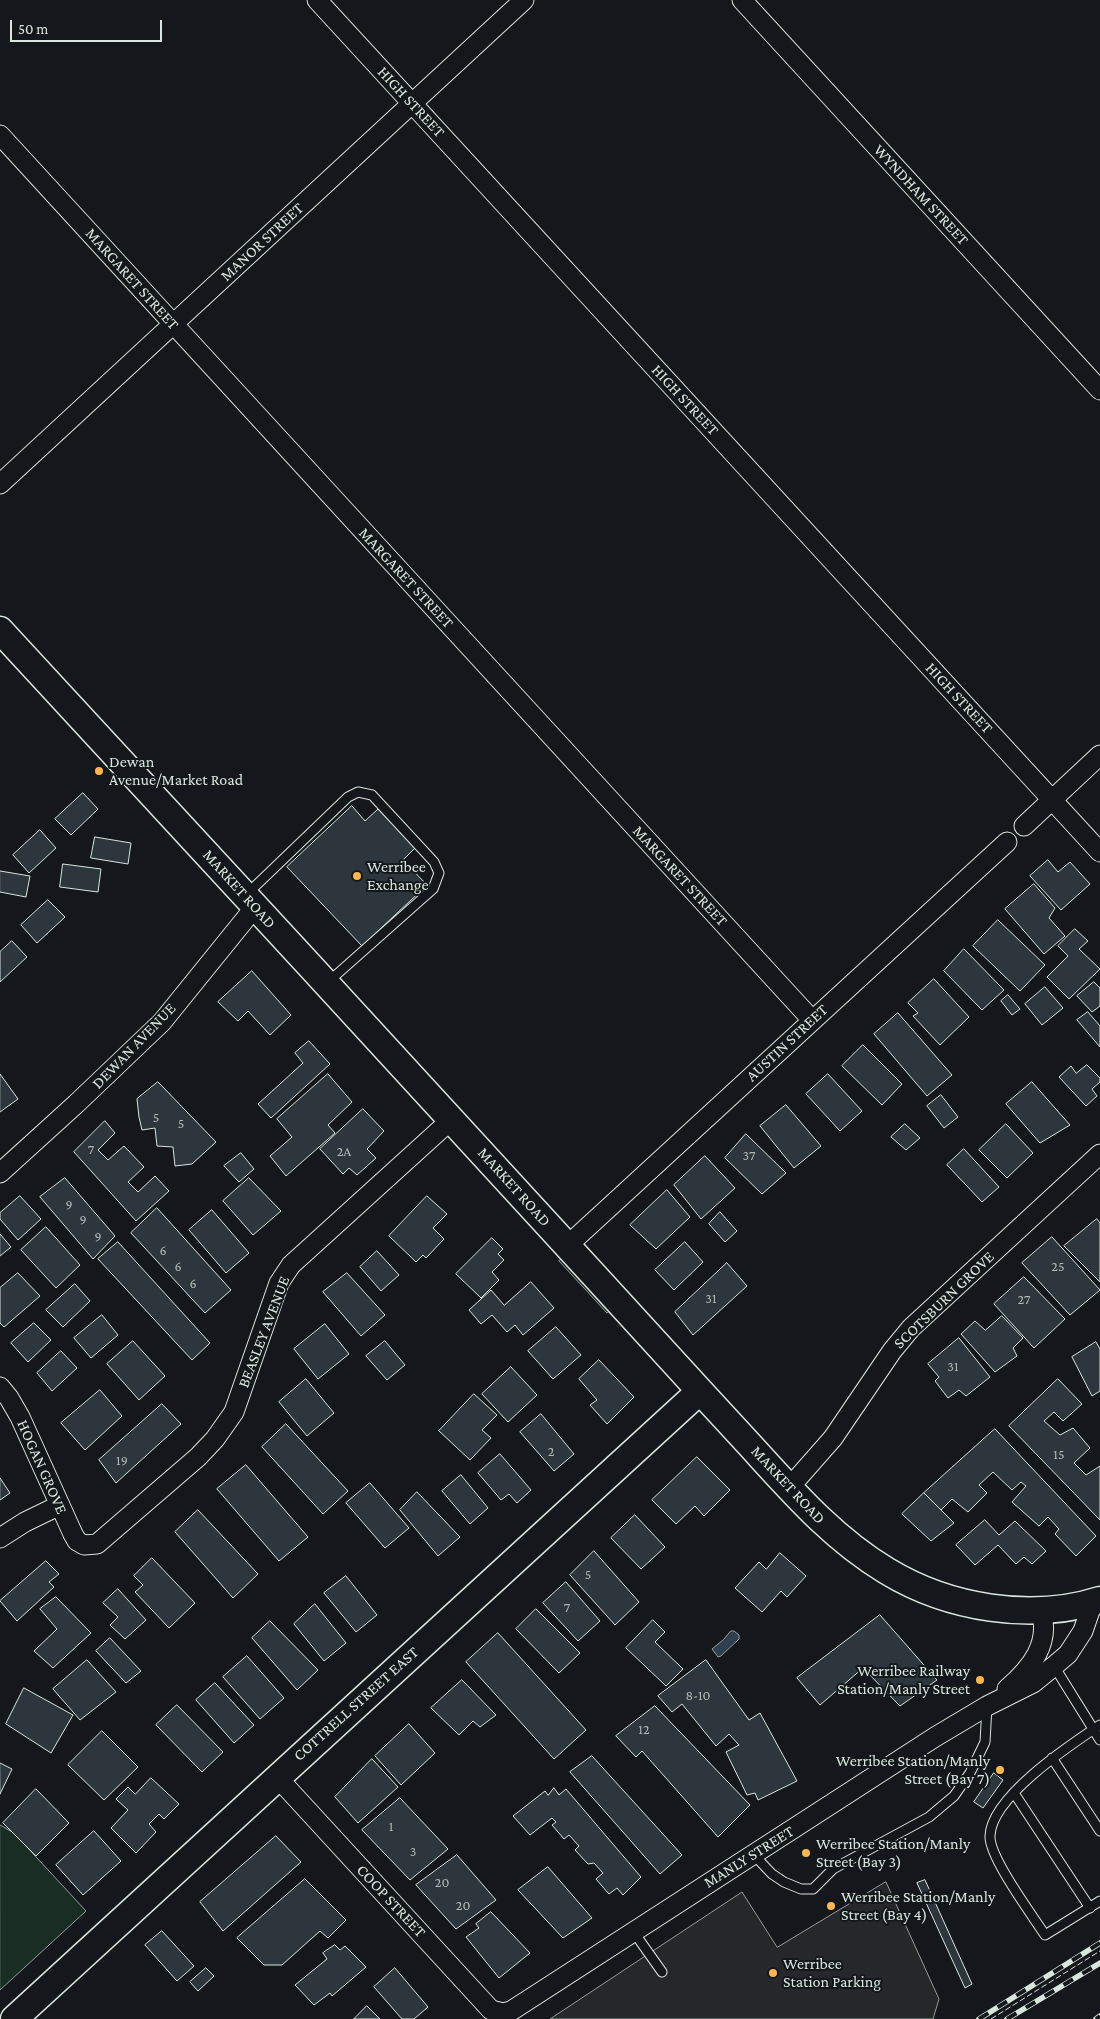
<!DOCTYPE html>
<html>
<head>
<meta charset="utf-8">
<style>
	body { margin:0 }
	#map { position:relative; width:1100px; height:2019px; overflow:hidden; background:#14181c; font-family:"Crimson Pro",serif }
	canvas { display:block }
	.scale { position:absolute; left:10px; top:20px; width:152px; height:22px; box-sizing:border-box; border:2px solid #d8e6dc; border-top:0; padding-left:6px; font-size:15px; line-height:18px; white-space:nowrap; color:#d8e6dc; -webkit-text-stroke:4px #14181c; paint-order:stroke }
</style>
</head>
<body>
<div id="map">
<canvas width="1100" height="2019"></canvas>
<div class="scale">50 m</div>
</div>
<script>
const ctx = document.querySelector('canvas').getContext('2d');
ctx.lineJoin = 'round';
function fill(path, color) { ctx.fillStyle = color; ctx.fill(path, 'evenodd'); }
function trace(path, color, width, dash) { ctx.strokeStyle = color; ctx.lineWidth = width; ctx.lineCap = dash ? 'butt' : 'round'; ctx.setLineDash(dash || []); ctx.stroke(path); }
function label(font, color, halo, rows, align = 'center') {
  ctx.font = font + ' "Crimson Pro",serif'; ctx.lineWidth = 4; ctx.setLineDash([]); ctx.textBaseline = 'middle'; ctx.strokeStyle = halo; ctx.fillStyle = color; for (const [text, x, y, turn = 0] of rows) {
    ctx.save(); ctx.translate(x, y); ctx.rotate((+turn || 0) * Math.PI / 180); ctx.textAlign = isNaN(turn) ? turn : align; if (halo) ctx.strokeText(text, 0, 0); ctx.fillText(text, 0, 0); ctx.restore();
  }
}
const green = new Path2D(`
	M0,1825l14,8 72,78 -86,79z`);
const parking = new Path2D(`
	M564,1257l48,52 -5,4 -48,-52z
	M886,1882l53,117 -6,20h-383l192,-127 35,55z`);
const water = new Path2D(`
	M731,1631h3l5,4v4l-18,17 -3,1 -6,-8 11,-9z`);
const building = new Path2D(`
	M83,793l15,16 -27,26 -16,-16z
	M352,806l13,15 13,-12 37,39 -12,12 24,25 -65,61 -75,-79z
	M40,830l16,18 -27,25 -16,-18z
	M95,837l36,6 -3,21 -37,-6z
	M1048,860l10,12 12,-10 20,22 -29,26 -31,-34z
	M63,864l38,5 -3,23 -38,-5z
	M0,871l30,5 -4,21 -26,-5z
	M1034,884l21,24 -6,10 16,18 -21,18 -39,-45z
	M48,900l17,17 -28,26 -16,-18z
	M998,920l47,45 -25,26 -47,-45z
	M1075,929l13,12 -9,8 21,20 -31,30 -22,-22 21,-21 -10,-10z
	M12,941l15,16 -27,25v-30z
	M964,949l40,41 -22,20 -38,-39z
	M252,971l39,44 -21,20 -22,-24 -10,10 -20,-19z
	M934,979l35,38 -29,28 -27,-29 5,-3 -10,-10z
	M1094,982l6,6v18l-8,6 -15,-16z
	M1045,987l18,21 -21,17 -17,-21z
	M1008,995l12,14 -8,6 -11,-14z
	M1088,1012l12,14v21l-23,-27z
	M898,1013l54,62 -25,21 -53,-62z
	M309,1041l21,23 -59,54 -13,-14 45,-41 -8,-10z
	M863,1045l39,39 -20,21 -40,-39z
	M1087,1065l13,13v4l-8,7 5,7 -11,10 -27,-29 12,-11 5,7z
	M0,1074l18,25 -18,13z
	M328,1074l24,28 -24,23 7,8 -49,43 -16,-20 22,-19 -15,-18z
	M828,1074l34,37 -22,20 -34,-37z
	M158,1082l58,60 -24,22 -17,2 -2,-19 -16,-1 -2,-18 -13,2 -3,-13 -2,-18z
	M1032,1082l38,43 -30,18 -34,-39z
	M941,1095l17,22 -14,11 -17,-22z
	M786,1105l35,41 -27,22 -34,-42z
	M363,1109l21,22 -17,18 9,9 -19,17 -8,-7 -6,6 -23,-25z
	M105,1121l10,12 -17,17 10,10 16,-14 20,21 -16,15 10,10 17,-16 14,15 -33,30 -62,-69z
	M905,1124l15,14 -14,12 -15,-13z
	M1006,1124l27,29 -26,25 -28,-28z
	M746,1134l40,39 -24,21 -37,-36z
	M964,1149l35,38 -17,15 -35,-37z
	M241,1153l13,16 -15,13 -15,-16z
	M705,1156l30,32 -34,31 -27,-34z
	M65,1178l50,58 -22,23 -53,-62z
	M249,1178l32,33 -28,24 -30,-34z
	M667,1190l23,27 -34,32 -26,-24z
	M20,1196l21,23 -23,21 -18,-21v-6z
	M427,1196l20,18 -14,14 11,11 -18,19 -3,-3 -7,7 -27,-26z
	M157,1208l74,82 -26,23 -74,-80z
	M212,1210l37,43 -23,20 -37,-43z
	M720,1212l17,19 -12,11 -16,-18z
	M1097,1219l3,4v59l-36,-36z
	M46,1227l34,38 -24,23 -35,-38z
	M0,1234l11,13 -11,9z
	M1052,1237l48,53 -30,25 -48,-52z
	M492,1238l11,11 -5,5 6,6 -12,12 7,8 -18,18 -25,-24z
	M118,1242l92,101 -18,17 -94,-101z
	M685,1242l18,20 -29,28 -19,-20z
	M377,1251l22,24 -18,16 -21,-24z
	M727,1263l20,23 -54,49 -18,-23z
	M18,1273l22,23 -36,31 -4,-4v-35z
	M347,1273l38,42 -24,21 -38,-44z
	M1024,1277l41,42 -31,29 -40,-44z
	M531,1282l23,26 -31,27 -8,-10 -8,7 -15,-17 -11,9 -12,-14 22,-20 13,15z
	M75,1284l15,17 -27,26 -17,-17z
	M102,1315l16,20 -27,23 -17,-20z
	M1002,1316l21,22 -10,10 4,8 -22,16 -34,-38 14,-13 10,9z
	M34,1323l17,17 -23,22 -17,-19z
	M325,1324l24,30 -31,25 -24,-30z
	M556,1327l25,28 -28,24 -25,-28z
	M959,1338l31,39 -24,19 -7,-6 -11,8 -13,-17 4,-4 -11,-13z
	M133,1341l32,35 -26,24 -32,-36z
	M385,1341l20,24 -18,15 -21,-24z
	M1096,1342l4,7v42l-8,5 -20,-39z
	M61,1351l16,17 -25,23 -15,-18z
	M599,1360l35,37 -27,27 -17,-19 7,-5 -18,-21z
	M511,1367l26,28 -29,27 -26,-28z
	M306,1379l28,34 -27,23 -28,-34z
	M1058,1379l24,25 -19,17 -9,-9 -10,9 16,14 13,-7 17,20 -16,15 12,12 14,-9v54l-91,-94z
	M100,1390l22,26 -37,34 -24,-27z
	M474,1394l23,21 -15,15 9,8 -21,22 -31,-29z
	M162,1404l19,20 -65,59 -17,-23z
	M541,1414l33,40 -20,17 -34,-39z
	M286,1424l62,67 -25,23 -61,-67z
	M995,1429l101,107 -20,20 -21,-22 4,-5 -11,-12 -9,9 -27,-24 14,-16 -5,-4 -9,8 -19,-18 -14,13 8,8 -19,19 -16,-13 -11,11 -17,-17z
	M500,1454l31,36 -14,13 -8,-9 -8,6 -23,-27z
	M697,1457l33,33 -26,26 -9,-10 -19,18 -24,-24z
	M246,1465l62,72 -29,24 -62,-72z
	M461,1475l27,33 -18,16 -28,-33z
	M0,1478l10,15 -10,7z
	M370,1483l39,45 -24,20 -39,-45z
	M417,1492l43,45 -22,19 -38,-46z
	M924,1493l30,30 -23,18 -29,-27z
	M198,1510l60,64 -25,24 -58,-66z
	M635,1515l30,32 -24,22 -30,-31z
	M985,1520l14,15 16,-14 31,30 -14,13 -8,-7 -8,7 -18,-19 -23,20 -19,-20z
	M594,1551l45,51 -24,23 -45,-50z
	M780,1553l26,23 -19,21 -6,-6 -19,21 -27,-24 24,-26 7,7z
	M152,1558l43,45 -26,25 -34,-36 8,-7 -9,-9z
	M46,1561l13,13 -10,8 5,5 -37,34 -17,-20z
	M346,1576l31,39 -21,17 -32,-39z
	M566,1582l34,39 -22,20 -35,-38z
	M118,1589l28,31 -21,19 -15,-14 8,-8 -15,-14z
	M56,1597l35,36 -38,35 -19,-17 23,-22 -17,-20z
	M315,1604l31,39 -22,18 -30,-37z
	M536,1609l44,44 -21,20 -43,-44z
	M880,1615l57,65 -37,26 -37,-38 -43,37 -23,-27z
	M653,1620l12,12 -10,10 28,27 -17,17 -40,-38z
	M270,1621l48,49 -21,20 -45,-52z
	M498,1633l88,97 -32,29 -88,-97z
	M110,1638l31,33 -15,12 -30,-32z
	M247,1656l37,42 -24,21 -37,-42z
	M87,1660l29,32 -36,28 -27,-31z
	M706,1660l43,60 11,-7 37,68 -39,19 -3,-7 -8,2 -21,-43 13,-7 -10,-11 -13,12 -34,-42 -10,8 -14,-16z
	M462,1680l34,35 -16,12 -7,-6 -14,14 -28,-27z
	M215,1683l39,42 -20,18 -38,-43z
	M24,1688l49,27 -22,38 -45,-29z
	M177,1705l46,47 -21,20 -46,-47z
	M655,1706l95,99 -32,32 -76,-86 -6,6 -20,-21z
	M409,1724l26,29 -34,32 -26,-29z
	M102,1731l36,36 -34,33 -36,-35z
	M592,1756l90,99 -22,19 -90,-102z
	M372,1759l26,28 -40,36 -23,-26z
	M0,1763l12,6 -12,25z
	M994,1773l9,7 -20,28 -9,-6z
	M151,1778l28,26 -15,15 -5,-5 -10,10 7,8 -20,21 -25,-25 17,-18 -12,-11 12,-12 7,7z
	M554,1788l5,7 7,-6 75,88 -18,18 -6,-7 -8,6 -7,-8 -6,-7 7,-6 -9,-10 -6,1 -13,-14 4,-4 -10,-11 -5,4 -12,-14 4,-3 -4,-4 -22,17 -17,-19 32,-25 3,4z
	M36,1789l33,34 -33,33 -33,-33z
	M400,1798l48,51 -38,31 -48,-50z
	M94,1831l27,30 -38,34 -27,-30z
	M276,1836l25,26 -78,69 -23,-29z
	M457,1855l39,45 -40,29 -40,-44z
	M548,1867l44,51 -29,20 -45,-48z
	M305,1879l41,41 -18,18 -8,-7 -38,34h-18l-27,-27z
	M925,1880l47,104 -7,4 -48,-105z
	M491,1912l39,41 -31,25 -33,-41 13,-9 -3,-4z
	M162,1931l32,35 -17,15 -32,-36z
	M335,1945l5,5 5,-4 21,21 -34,29 -2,-3 -16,12 -19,-20 32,-26 -4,-6z
	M206,1968l8,8 -16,15 -8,-9z
	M395,1968l33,39 -14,12h-12l-28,-32z
	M367,2006l13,13h-26z`);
const lane = new Path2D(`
	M247,894l101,-97 10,-5 14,3 62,67 5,11 -6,16 -106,94
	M1054,1666l46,74
	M1100,1725c-30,20 -109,72 -110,111 -1,21 42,79 55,99l55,-34
	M1052,1758l48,73
	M1014,1793l76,115
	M754,1855l18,19 12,8 17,7h12l20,-20 96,-52 25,-21 16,-23 15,-31 2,-36
	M633,1931l29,41`);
const street = new Path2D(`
	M317,0l783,852
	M742,0l358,390
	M0,135l812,885
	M0,484l524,-484
	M1024,826l76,-71
	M0,1173l76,-69 86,-82 93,-115
	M567,1246l440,-404
	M0,1387l9,11 11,19 53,117 4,7 7,4 13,-1 101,-87 17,-18 19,-27 45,-129 12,-18 161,-146
	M789,1488l44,-50 59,-87 19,-23 189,-174
	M0,1538l25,-16 35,-17
	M1007,1689c24,-21 44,-45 34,-79
	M277,1777l214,233 12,3 8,-2 424,-274 52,-31 46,-23 21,-17 14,-12 15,-23 10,-29`);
const secondary = new Path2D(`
	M0,630c198,214 396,429 593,644 52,57 103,113 155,169 43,47 84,95 139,128 61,37 144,51 213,29
	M14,2019l686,-628`);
const rail = new Path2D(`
	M979,2019l121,-76
	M1007,2019l93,-56
	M1096,2019l4,-3`);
const fence = new Path2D(`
	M991,2019l109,-68`);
const markers = [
	[99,771,5,"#ffb74d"],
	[357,876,5,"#ffb74d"],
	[980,1680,5,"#ffb74d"],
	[1000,1770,5,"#ffb74d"],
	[806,1853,5,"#ffb74d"],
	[831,1906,5,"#ffb74d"],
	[773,1973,5,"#ffb74d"]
];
const numberNames = [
	["5",156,1118],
	["5",181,1124],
	["7",91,1150],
	["2A",344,1152],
	["37",749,1156],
	["9",69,1205],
	["9",83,1220],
	["9",98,1237],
	["6",163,1251],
	["6",178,1267],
	["25",1058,1267],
	["6",193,1284],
	["31",711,1299],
	["27",1024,1300],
	["31",953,1367],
	["2",551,1452],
	["15",1059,1455],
	["19",122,1461],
	["5",588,1575],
	["7",567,1608],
	["8-10",698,1696],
	["12",644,1730],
	["1",391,1827],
	["3",413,1852],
	["20",442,1883],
	["20",463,1906]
];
const streetNames = [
	["HIGH STREET",411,102,47],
	["WYNDHAM STREET",921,195,47],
	["MANOR STREET",262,242,-43],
	["MARGARET STREET",132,279,48],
	["HIGH STREET",685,400,47],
	["MARGARET STREET",406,578,47],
	["HIGH STREET",959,698,47],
	["MARGARET STREET",680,876,47],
	["MARKET ROAD",239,889,48],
	["AUSTIN STREET",787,1043,-43],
	["DEWAN AVENUE",134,1046,-46],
	["MARKET ROAD",514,1187,48],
	["SCOTSBURN GROVE",944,1300,-44],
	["BEASLEY AVENUE",264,1332,-69],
	["HOGAN GROVE",42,1467,66],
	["MARKET ROAD",788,1485,47],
	["COTTRELL STREET EAST",356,1704,-42],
	["MANLY STREET",749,1857,-32],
	["COOP STREET",391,1901,47]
];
const poiNames = [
	["Dewan",109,762],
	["Avenue/Market Road",109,780],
	["Werribee",367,867],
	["Exchange",367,885],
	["Werribee Railway",970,1671,"right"],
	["Station/Manly Street",970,1689,"right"],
	["Werribee Station/Manly",990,1761,"right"],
	["Street (Bay 7)",990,1779,"right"],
	["Werribee Station/Manly",816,1844],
	["Street (Bay 3)",816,1862],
	["Werribee Station/Manly",841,1897],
	["Street (Bay 4)",841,1915],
	["Werribee",783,1964],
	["Station Parking",783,1982]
];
fill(green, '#1a2d24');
trace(green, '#939e99', 1);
fill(parking, '#24282b');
trace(parking, '#939e99', 1);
fill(water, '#2f3f4d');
trace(water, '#939e99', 1);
fill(building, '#2c363c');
trace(building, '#d8e6dc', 1);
trace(lane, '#d8e6dc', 11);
trace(street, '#d8e6dc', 21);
trace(secondary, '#d8e6dc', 29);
trace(lane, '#14181c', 9);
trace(street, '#14181c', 19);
trace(secondary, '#14181c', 26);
trace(rail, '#d8e6dc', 5.5);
trace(rail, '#14181c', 4, [11]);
trace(fence, '#d8e6dc', 1, [6, 2.5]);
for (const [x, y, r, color] of markers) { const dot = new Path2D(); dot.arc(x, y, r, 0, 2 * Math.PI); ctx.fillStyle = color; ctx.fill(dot); trace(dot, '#14181c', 2); }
label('14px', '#adbab4', null, numberNames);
label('16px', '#d8e6dc', '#14181c', streetNames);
label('16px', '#d8e6dc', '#14181c', poiNames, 'left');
</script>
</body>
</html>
